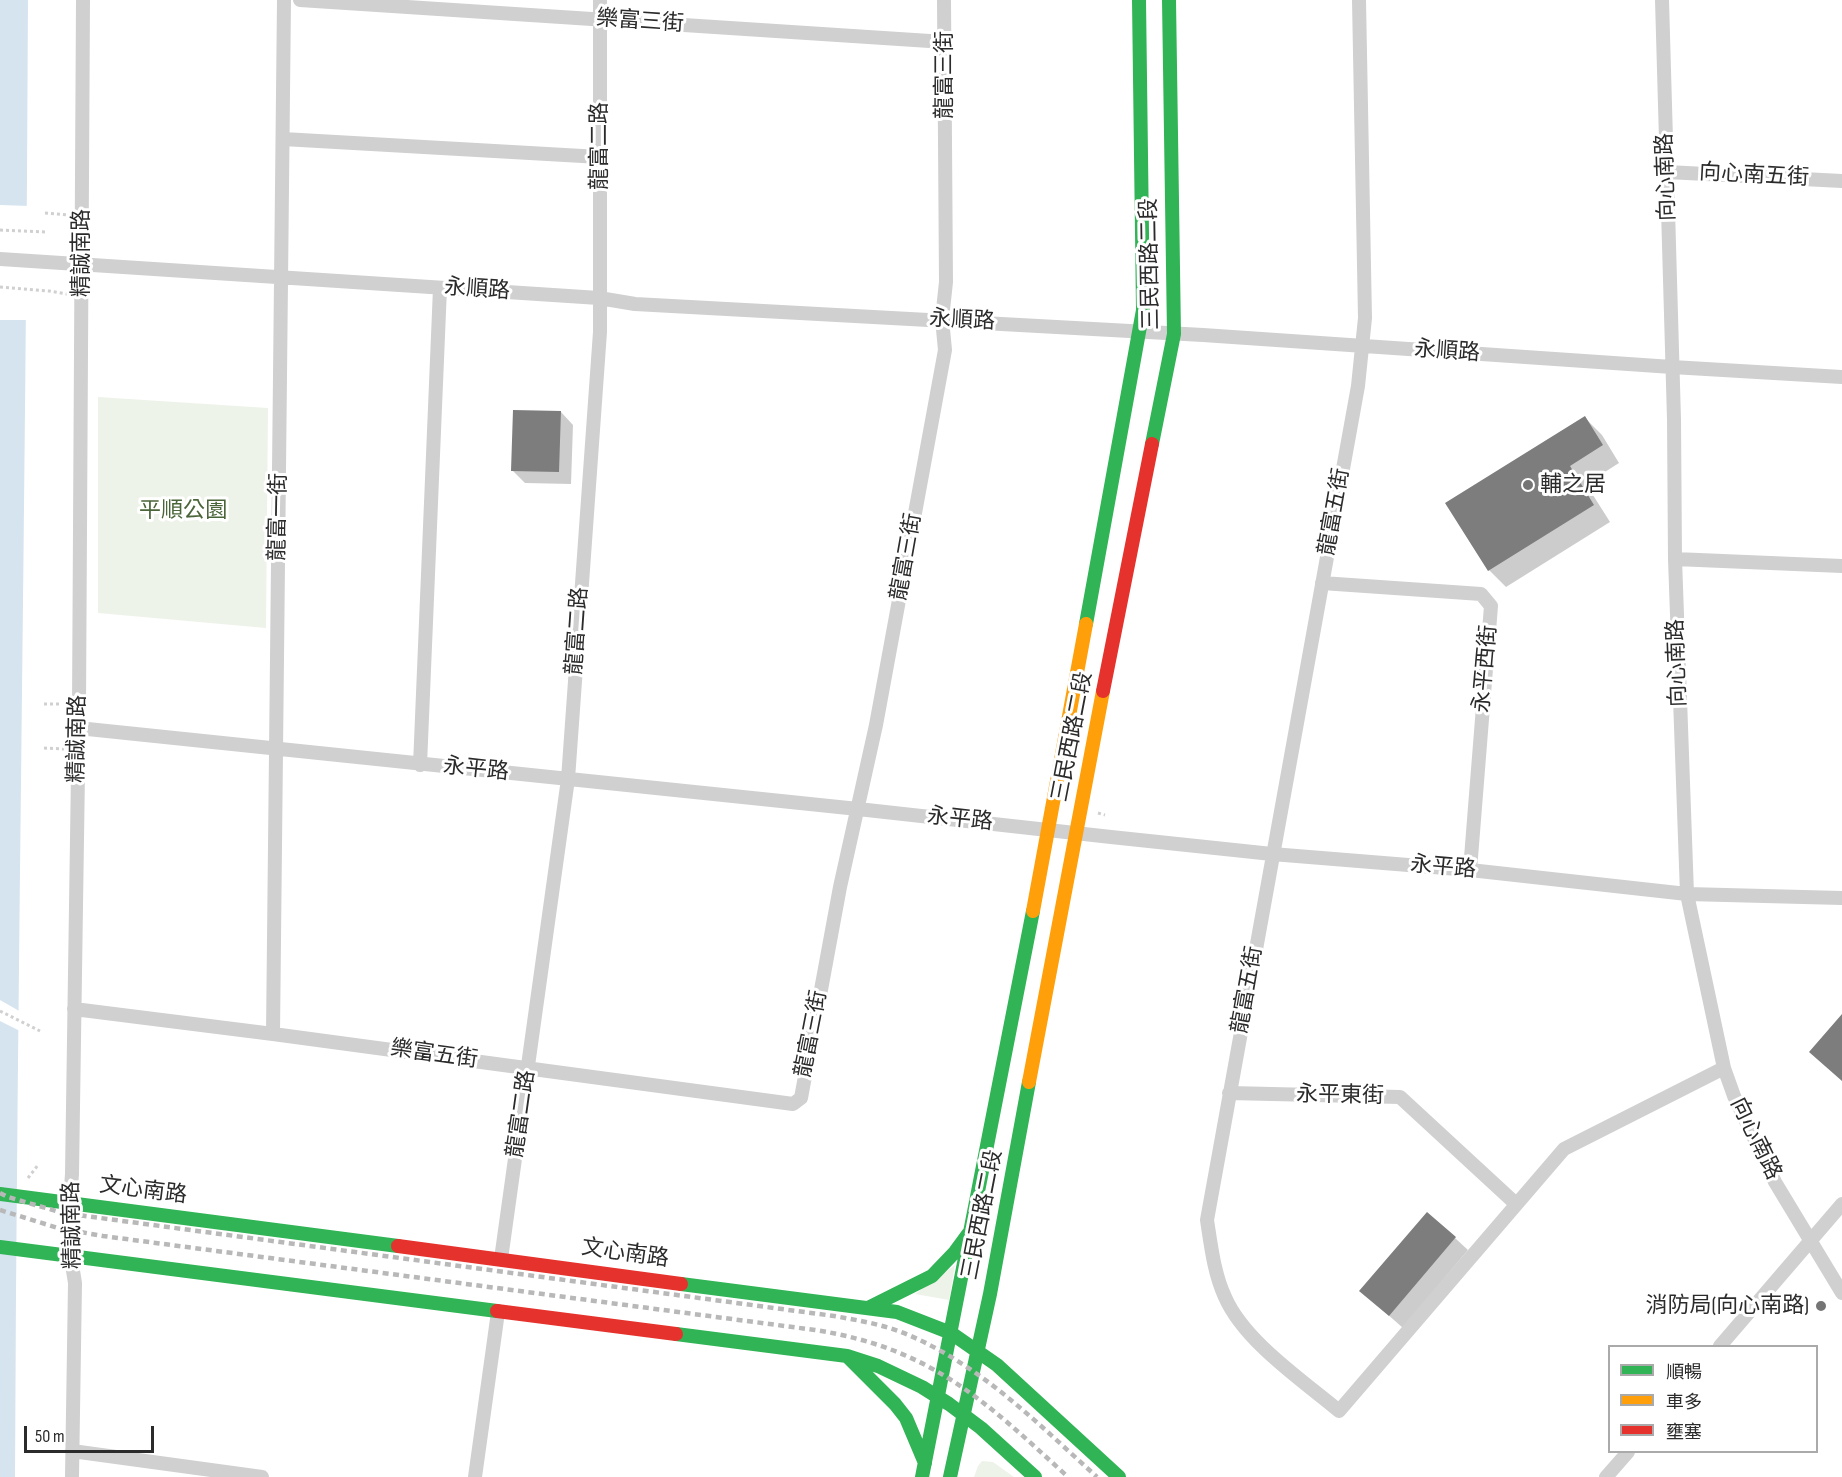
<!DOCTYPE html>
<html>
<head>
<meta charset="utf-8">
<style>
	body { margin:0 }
	#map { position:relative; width:1842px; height:1477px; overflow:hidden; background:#fff; font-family:"Sofia Sans Condensed","Noto Sans TC",sans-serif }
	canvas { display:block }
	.legend { position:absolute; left:1608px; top:1345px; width:210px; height:108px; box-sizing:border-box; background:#fff; border:2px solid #aaa; margin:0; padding:8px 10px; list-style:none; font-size:18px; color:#2b2b2b }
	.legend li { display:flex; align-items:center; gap:12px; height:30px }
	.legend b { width:30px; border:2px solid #aaa }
	.scale { position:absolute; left:24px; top:1426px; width:130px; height:27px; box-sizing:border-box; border:3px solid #2b2b2b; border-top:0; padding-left:8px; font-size:18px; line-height:21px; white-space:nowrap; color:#2b2b2b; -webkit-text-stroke:4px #fff; paint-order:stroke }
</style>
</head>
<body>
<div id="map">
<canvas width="1842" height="1477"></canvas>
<ul class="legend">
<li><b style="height:8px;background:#30b455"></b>順暢</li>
<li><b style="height:8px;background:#ff9f0a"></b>車多</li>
<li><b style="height:8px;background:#e5322d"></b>壅塞</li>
</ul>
<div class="scale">50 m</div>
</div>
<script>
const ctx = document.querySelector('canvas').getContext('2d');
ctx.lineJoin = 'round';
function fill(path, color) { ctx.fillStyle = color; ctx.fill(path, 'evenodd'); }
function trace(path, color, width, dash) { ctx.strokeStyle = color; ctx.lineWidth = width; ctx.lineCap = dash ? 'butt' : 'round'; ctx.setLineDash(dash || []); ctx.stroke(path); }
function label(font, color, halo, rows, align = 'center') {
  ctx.font = font + ' "Sofia Sans Condensed","Noto Sans TC",sans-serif'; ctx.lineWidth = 6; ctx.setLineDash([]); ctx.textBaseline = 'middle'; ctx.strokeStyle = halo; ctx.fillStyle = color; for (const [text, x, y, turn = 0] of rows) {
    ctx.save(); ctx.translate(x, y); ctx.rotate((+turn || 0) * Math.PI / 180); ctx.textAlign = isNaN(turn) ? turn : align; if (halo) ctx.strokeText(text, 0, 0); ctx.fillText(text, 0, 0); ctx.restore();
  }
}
const green = new Path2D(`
	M98,397l170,11 -2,220 -168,-15z
	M955,1265l-6,35 -34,-6z
	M982,1461l11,1 21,15h-40l4,-11z`);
const water = new Path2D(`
	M0,0h28c-2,492 -11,985 -13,1477h-15z`);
const pier = new Path2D(`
	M0,205l30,1v114h-30z
	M0,1000l21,12 -1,19 -20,-10z`);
const shadow = new Path2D(`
	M561,412l12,13 -2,59 -46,-1 -13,-13z
	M1585,418l17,17 17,28 -33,21 24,38 -104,65 -17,-17z
	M1455,1238l13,12 -65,78 -42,-37z`);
const building = new Path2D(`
	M513,410l48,1 -2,61 -48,-1z
	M1585,416l18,29 -33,21 24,39 -106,66 -43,-68z
	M1842,1014v67l-33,-29z
	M1427,1212l29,25 -67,79 -30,-25z`);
const path = new Path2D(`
	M45,213l23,2
	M0,230l45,2
	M0,287l49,4 18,3
	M44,704h18
	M44,748l20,1
	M1098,813l7,2
	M0,1011l40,20
	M28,1178l10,-13`);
const street = new Path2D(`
	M300,0l645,42
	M1359,0l6,318 -7,68 -151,834c4,26 7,53 18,77 19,44 77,83 114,114l225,-262 160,-81
	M1662,0l12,419 1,140 12,335 37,174 10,28 41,86 67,111
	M283,139l317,18
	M1667,172l175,9
	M0,259l599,39 36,6 568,31 469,32 170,10
	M1675,559l167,7
	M1322,583l159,11 10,12 -21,264
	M78,728l780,81 253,28 161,17 198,16 217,24 155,4
	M420,765l20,-477
	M74,1009l199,25 520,70 8,-6 39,-211 36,-162 69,-375 -3,-31 4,-37 -2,-282
	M273,1034l11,-1034
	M1229,1093l171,4 116,107
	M501,1259l67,-480 32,-447v-332
	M1720,1346l122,-142
	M72,1451l190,26
	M72,1477l3,-194c-7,-37 -6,-73 -3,-109l7,-469 4,-705
	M475,1477l23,-165
	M1606,1477l22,-25`);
const fast = new Path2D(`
	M1152,444l22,-110 -5,-334
	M1086,624l57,-314 -4,-310
	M0,1194l398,52
	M0,1247l497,64
	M681,1284l216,28 54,21 46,32 122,112
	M868,1308l64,-32 23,-24 14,-19
	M676,1334l171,22 31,10 44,21 27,17 32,24 54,49
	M849,1358l46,46 11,14 19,45
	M922,1477l111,-566
	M950,1477l40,-183 39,-212`);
const slow = new Path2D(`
	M1033,911l53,-287
	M1029,1082l74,-391`);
const jam = new Path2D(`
	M1103,691l49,-247
	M398,1246l283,38
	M497,1311l179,23`);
const rail = new Path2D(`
	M0,1193l8,4 55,16 771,103c23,4 46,8 67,16 77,30 136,91 196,145
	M0,1210l58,18 45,8 712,94c116,18 170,71 253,147`);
const markers = [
	[1528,485,6,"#757575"],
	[1821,1306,6,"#757575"]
];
const streetNames = [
	["樂富三街",640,22,4],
	["龍富三街",945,75,-90],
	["龍富二路",600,146,-90],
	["向心南五街",1754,176,3],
	["向心南路",1667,177,-92],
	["精誠南路",82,253,-90],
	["三民西路二段",1151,264,-91],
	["永順路",477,290,4],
	["永順路",962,321,3],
	["永順路",1447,352,4],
	["龍富五街",1335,512,-80],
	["龍富一街",279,517,-89],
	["龍富三街",907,557,-80],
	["龍富二路",578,631,-86],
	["向心南路",1678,663,-92],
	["永平西街",1486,669,-85],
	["三民西路二段",1073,737,-79],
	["精誠南路",78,739,-89],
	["永平路",476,770,6],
	["永平路",960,820,6],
	["永平路",1443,868,5],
	["龍富五街",1248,990,-80],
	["龍富三街",812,1034,-79],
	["樂富五街",434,1055,8],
	["永平東街",1340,1096,1],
	["龍富二路",522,1114,-82],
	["向心南路",1755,1139,64],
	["文心南路",143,1191,7],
	["三民西路二段",983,1215,-79],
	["精誠南路",73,1225,-91],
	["文心南路",625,1254,8]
];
const poiNames = [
	["輔之居",1540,485],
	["消防局(向心南路)",1809,1306,"right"]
];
const parkNames = [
	["平順公園",183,511]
];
fill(green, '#eef3ea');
fill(water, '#d6e4f0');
fill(pier, '#fff');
fill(shadow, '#0003');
fill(building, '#7d7d7d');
trace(path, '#d0d0d0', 3, [3, 3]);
trace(street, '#d0d0d0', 14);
trace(fast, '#30b455', 14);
trace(slow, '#ff9f0a', 14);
trace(jam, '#e5322d', 14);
trace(rail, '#b8b8b8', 4.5, [6, 4.5]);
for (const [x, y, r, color] of markers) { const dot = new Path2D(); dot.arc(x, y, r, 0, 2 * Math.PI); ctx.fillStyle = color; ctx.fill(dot); trace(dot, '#fff', 2); }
label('22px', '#2b2b2b', '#fff', streetNames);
label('22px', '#2b2b2b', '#fff', poiNames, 'left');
label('22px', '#4b653a', '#fff', parkNames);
</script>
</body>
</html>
